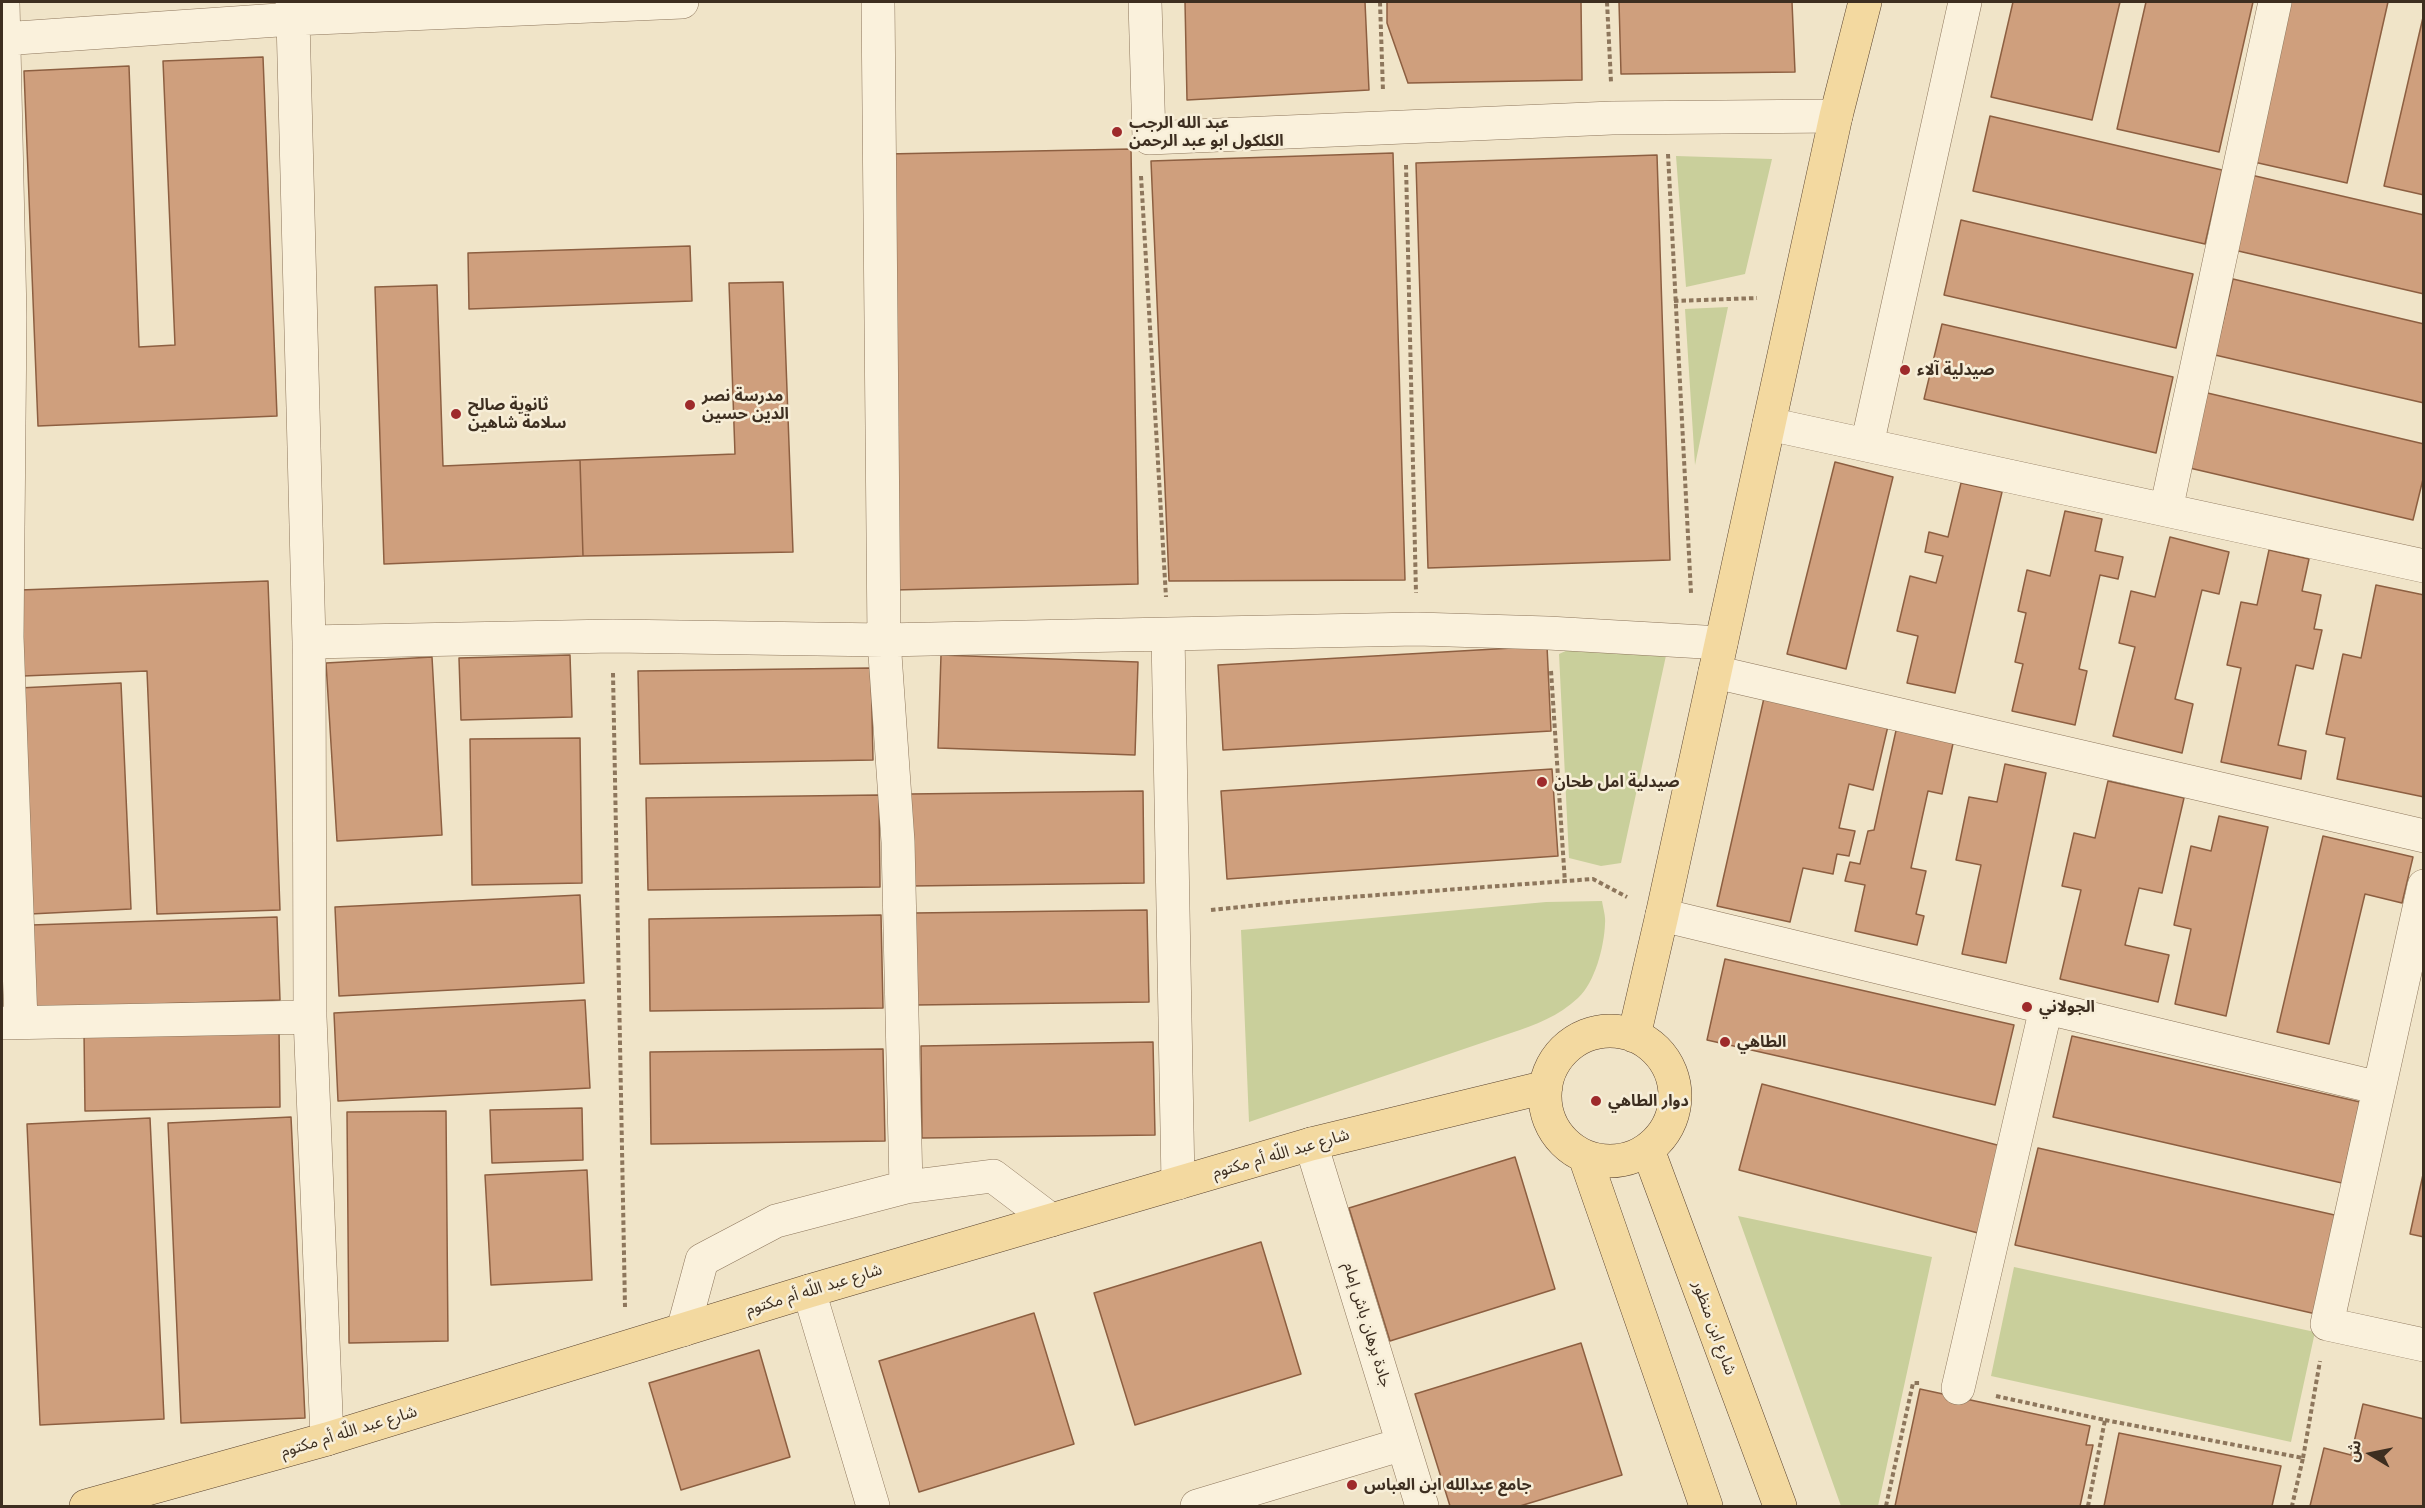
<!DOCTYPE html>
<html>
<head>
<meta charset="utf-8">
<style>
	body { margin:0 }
	#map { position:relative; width:2425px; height:1508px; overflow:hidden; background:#f0e4c8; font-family:"Libre Baskerville","Noto Sans Arabic",serif }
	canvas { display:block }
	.frame { position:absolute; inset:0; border:3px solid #3d2e20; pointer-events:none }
	.north { position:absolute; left:2341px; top:1424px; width:60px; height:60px; -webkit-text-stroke:4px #f7eed8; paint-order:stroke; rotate:280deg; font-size:16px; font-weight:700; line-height:24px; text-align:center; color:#3d2e20 }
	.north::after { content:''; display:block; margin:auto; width:21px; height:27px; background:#3d2e20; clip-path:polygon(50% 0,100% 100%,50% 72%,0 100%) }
</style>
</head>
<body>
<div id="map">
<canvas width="2425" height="1508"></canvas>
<div class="frame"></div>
<div class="north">ش</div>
</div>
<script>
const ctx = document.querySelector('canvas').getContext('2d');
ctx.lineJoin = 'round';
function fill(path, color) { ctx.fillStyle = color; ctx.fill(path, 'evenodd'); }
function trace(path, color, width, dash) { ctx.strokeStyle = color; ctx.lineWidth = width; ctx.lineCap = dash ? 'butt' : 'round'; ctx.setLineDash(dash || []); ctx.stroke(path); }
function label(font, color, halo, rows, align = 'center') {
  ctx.font = font + ' "Libre Baskerville","Noto Sans Arabic",serif'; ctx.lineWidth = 5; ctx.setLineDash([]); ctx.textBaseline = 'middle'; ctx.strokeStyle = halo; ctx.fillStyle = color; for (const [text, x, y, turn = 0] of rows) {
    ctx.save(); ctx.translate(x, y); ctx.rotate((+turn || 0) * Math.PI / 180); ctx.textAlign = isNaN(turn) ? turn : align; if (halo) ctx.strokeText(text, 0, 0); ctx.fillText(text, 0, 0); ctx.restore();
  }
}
const green = new Path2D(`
	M1676,156l96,3 -27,115 -59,13z
	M1728,307l-33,158 -10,-156z
	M1581,644l86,7 -46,212 -20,3 -32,-8 -10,-204z
	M1602,901c1,7 4,16 3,23 -1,23 -10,58 -27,74 -19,18 -43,27 -67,35l-262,89 -8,-192 305,-28z
	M1738,1216l194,41 -54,249h-37z
	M2014,1267l301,65 -24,110 -300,-66z`);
const building = new Path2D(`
	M1185,2h180l4,88 -182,10z
	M1387,2h194l1,78 -174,3 -21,-60z
	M1619,2h173l3,70 -174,2z
	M2013,2h107l-28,118 -101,-23z
	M2146,2h107l-34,150 -102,-23z
	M2281,2h107l-41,181 -102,-23z
	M2424,13v182l-40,-9z
	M263,57l14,359 -239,10 -14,-355 105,-5 10,281 36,-2 -12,-284z
	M1990,116l232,54 -17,74 -232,-53z
	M1131,149l7,435 -244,6 -7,-436z
	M1393,153l12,427 -236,1 -18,-420z
	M1657,155l13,405 -242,8 -12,-405z
	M2251,175l173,40v79l-190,-44z
	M1961,220l232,54 -17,74 -232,-53z
	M690,246l2,55 -223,8 -1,-56z
	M2233,279l191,45v79l-209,-48z
	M783,282l10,270 -210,4 -3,-96 155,-6 -6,-171z
	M437,285l6,181 137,-6 3,96 -199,8 -9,-277z
	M1942,324l231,53 -17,76 -232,-54z
	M2199,391l225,53v31l-11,45 -232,-54z
	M1835,462l58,15 -47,192 -59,-15z
	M1961,483l41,9 -47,201 -48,-10 11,-47 -21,-5 13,-55 26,7 7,-27 -18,-4 4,-20 19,5z
	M2065,511l37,8 -7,32 28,6 -5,22 -18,-4 -21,94 8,2 -12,54 -63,-14 11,-47 -8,-2 11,-49 -8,-2 9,-41 23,6z
	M2170,537l59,15 -10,42 -17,-4 -27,109 18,5 -11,49 -69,-17 22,-89 -16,-4 12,-52 24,6z
	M2269,550l40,9 -7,32 19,4 -7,34 8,1 -9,39 -17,-4 -18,80 28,6 -5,28 -80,-17 20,-94 -14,-3 14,-63 16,3z
	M268,581l12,329 -123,4 -10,-243 -124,5 -3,-86z
	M2376,585l48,10v202l-87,-18 8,-41 -19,-4 17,-80 18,4z
	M1547,646l4,85 -328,19 -5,-85z
	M570,655l2,62 -111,3 -2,-62z
	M941,655l197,7 -3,93 -197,-7z
	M432,657l10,178 -105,6 -11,-178z
	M871,668l2,92 -233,4 -2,-93z
	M121,683l10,226 -101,5 -11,-226z
	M1764,698l124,28 -15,64 -24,-6 -10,44 16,3 -6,25 -12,-2 -4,20 -30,-6 -13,54 -73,-16z
	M1897,726l57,13 -12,55 -14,-3 -17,77 15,3 -10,43 8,2 -7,29 -62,-14 10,-46 -20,-4 5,-19 10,2 8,-33 6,-1z
	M580,738l2,145 -110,2 -2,-146z
	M2005,764l41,9 -40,190 -44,-9 19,-89 -25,-5 13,-63 28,5z
	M1552,769l6,87 -331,23 -6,-88z
	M2108,781l76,17 -22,95 -23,-5 -14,57 44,10 -11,47 -98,-23 21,-89 -19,-4 12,-53 21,5z
	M1143,791l1,92 -233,3 -1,-92z
	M879,795l1,92 -232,3 -2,-92z
	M2219,816l49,11 -42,189 -51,-12 16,-75 -17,-4 17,-79 20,5z
	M2323,836l90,21 -11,46 -37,-9 -36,150 -52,-12z
	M580,895l4,88 -245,13 -4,-89z
	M1147,910l2,92 -234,3 -1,-92z
	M881,915l2,93 -233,3 -1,-92z
	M277,917l3,83 -246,8 -3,-83z
	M1725,959l289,66 -19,80 -288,-65z
	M585,1000l5,88 -252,13 -4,-88z
	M279,1027l1,80 -195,4 -1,-79z
	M2072,1036l288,66 -18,81 -289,-66z
	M1153,1042l2,93 -233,3 -1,-92z
	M883,1049l2,92 -234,3 -1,-92z
	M1762,1084l239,62 -23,87 -239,-63z
	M582,1108l1,52 -91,3 -2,-53z
	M446,1111l2,230 -99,2 -2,-231z
	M291,1117l14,301 -124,5 -13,-300z
	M150,1118l14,301 -124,6 -13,-301z
	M2038,1148l301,68 -23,98 -301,-69z
	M1515,1157l40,132 -165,52 -41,-133z
	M587,1170l5,110 -101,5 -6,-110z
	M2424,1170v67l-14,-3z
	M1261,1242l40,132 -166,51 -41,-132z
	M1034,1313l40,131 -155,48 -40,-131z
	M1581,1343l41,132 -102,31h-70l-35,-112z
	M759,1350l31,107 -109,33 -32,-107z
	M1920,1389l170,37 -4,19h7l-13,61h-185z
	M2363,1404l61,15v87h-114l14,-58 27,7z
	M2119,1433l162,33 -9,40h-168z`);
const path = new Path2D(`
	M1380,2l3,89
	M1607,2l4,80
	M1668,154l23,439
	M1406,165l10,428
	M1141,176l25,421
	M1674,301l83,-3
	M1551,671l14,212
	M613,673l12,634
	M1211,910l86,-9 296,-22 34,18
	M1996,1396l109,24 -17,86
	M2105,1420l198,38 -11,48
	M2303,1458l17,-97
	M1886,1506l27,-123h8`);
const minor = new Path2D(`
	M3,2l7,314 -3,321 14,385
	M292,2l1,17 389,-17
	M1145,2l4,136 463,-20 224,-2
	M2,39l291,-20 16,623 1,375 17,422
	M1769,424l655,142
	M1867,445l98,-443
	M2166,510l109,-508
	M1168,634l249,-5 131,4 173,10
	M309,642l304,-6 271,4 -6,-638
	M1715,672l709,164
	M2424,886l-97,438 97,21
	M1662,915l717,173
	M2,1023l308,-6
	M1311,1144l111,362
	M1051,1220l-58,-44 -87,11 -8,-345 -14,-202 284,-6 10,549
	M809,1291l64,215
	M683,1330l19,-70 74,-39 130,-34
	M1958,1388l88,-380
	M1197,1506l206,-62`);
const major = new Path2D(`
	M1545 1096a65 65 0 1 1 130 0a65 65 0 1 1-130 0Z
	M1634,1036l28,-121 174,-799 29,-114
	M1648,1150l132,356
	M1585,1157l121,349
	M86,1506l241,-67 482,-148 502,-147 235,-57`);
const markers = [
	[1117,132,6,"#9e2a2b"],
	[1905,370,6,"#9e2a2b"],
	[690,405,6,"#9e2a2b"],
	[456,414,6,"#9e2a2b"],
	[1542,782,6,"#9e2a2b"],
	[2027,1007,6,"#9e2a2b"],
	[1725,1042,6,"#9e2a2b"],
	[1596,1101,6,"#9e2a2b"],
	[1352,1485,6,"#9e2a2b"]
];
const poiNames = [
	["عبد الله الرجب",1129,123],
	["الكلكول ابو عبد الرحمن",1129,141],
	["صيدلية آلاء",1917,370],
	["مدرسة نصر",702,396],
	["الدين حسين",702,414],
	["ثانوية صالح",468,405],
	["سلامة شاهين",468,423],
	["صيدلية امل طحان",1554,782],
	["الجولاني",2039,1007],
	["الطاهي",1737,1042],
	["دوار الطاهي",1608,1101],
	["جامع عبدالله ابن العباس",1364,1485]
];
const streetNames = [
	["شارع عبد اللّه أم مكتوم",1281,1154,-16],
	["شارع عبد اللّه أم مكتوم",814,1290,-17],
	["جادة برهان باش إمام",1367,1325,73],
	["شارع ابن منظور",1714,1328,70],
	["شارع عبد اللّه أم مكتوم",349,1432,-17]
];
fill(green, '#c9cf9b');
fill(building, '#cf9f7d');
trace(building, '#8d5f41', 1.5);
trace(minor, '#8d765c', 34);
trace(major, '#5b4430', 34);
trace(path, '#8d765c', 4, [4.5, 3]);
trace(minor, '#faf1dc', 33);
trace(major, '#f3d9a0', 33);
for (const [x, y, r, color] of markers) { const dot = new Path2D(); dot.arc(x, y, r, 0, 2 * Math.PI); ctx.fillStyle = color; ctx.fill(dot); trace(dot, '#f7eed8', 2); }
label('bold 16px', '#3d2e20', '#f7eed8', poiNames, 'left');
label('16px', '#3d2e20', '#f7eed8', streetNames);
</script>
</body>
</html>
